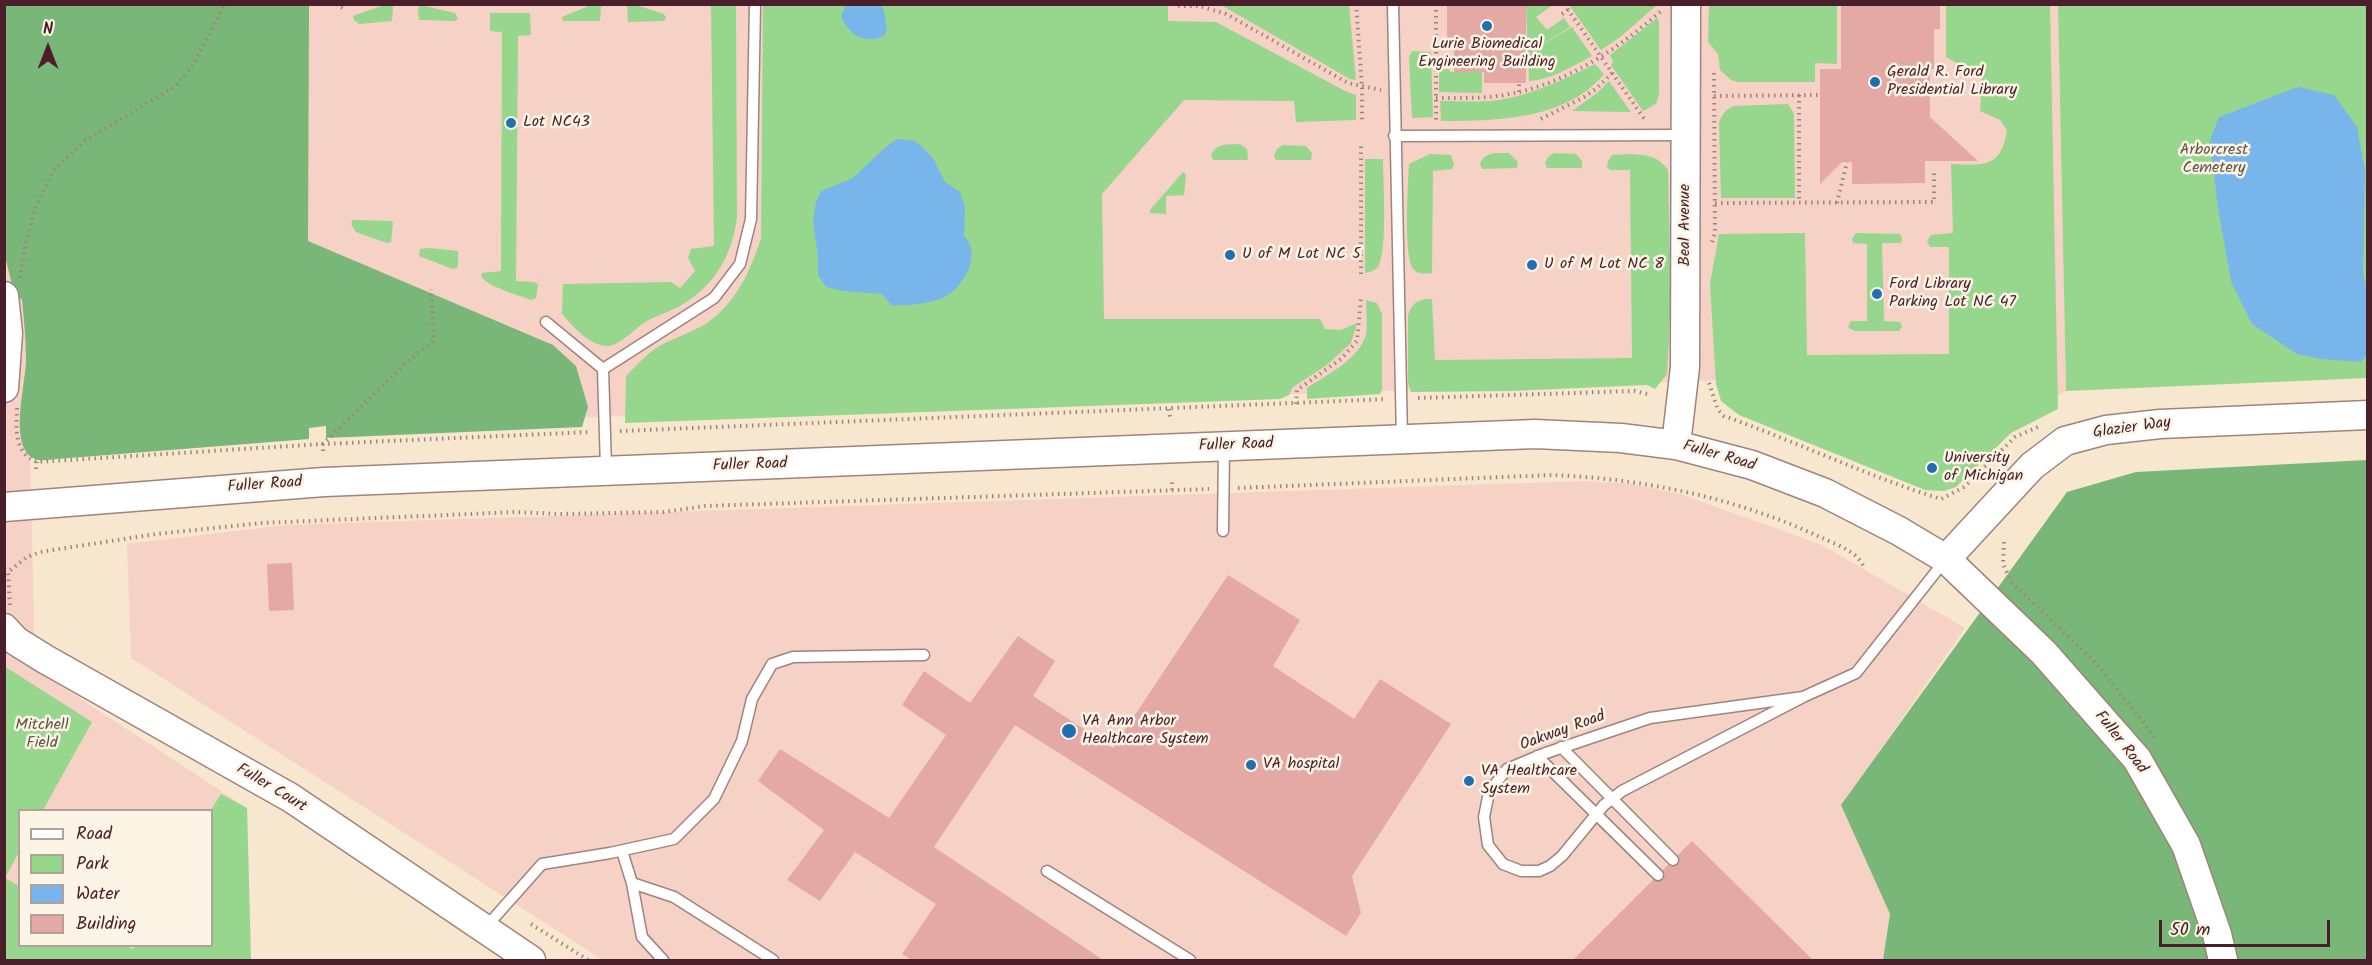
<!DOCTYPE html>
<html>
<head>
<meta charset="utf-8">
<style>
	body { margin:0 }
	#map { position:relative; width:2372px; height:965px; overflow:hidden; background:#f7e7ce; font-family:Kalam,sans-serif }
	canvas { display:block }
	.frame { position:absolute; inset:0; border:6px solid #4a1f2b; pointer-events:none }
	.legend { position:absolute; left:18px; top:809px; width:195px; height:138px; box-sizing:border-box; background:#fcf5e5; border:2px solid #b59f9b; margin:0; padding:8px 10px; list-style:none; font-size:18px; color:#4a1f2b }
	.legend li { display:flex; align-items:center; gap:12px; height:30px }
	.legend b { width:30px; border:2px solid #b59f9b }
	.north { position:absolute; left:18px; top:18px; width:60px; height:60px; -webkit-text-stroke:4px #fcf5e5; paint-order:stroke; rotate:0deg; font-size:16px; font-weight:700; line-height:24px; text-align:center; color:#4a1f2b }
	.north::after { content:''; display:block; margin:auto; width:21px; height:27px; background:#4a1f2b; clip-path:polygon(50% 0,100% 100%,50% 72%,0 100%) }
	.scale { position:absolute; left:2159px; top:920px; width:171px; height:27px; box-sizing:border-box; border:3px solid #4a1f2b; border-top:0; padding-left:8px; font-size:18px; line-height:21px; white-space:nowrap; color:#4a1f2b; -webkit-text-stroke:4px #fcf5e5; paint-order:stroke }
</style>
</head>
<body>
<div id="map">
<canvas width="2372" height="965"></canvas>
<div class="frame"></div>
<ul class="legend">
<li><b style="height:8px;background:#fff"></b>Road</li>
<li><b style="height:16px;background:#97d68d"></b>Park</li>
<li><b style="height:16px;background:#78b5ea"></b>Water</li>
<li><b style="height:16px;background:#e4a9a4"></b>Building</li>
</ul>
<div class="north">N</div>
<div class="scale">50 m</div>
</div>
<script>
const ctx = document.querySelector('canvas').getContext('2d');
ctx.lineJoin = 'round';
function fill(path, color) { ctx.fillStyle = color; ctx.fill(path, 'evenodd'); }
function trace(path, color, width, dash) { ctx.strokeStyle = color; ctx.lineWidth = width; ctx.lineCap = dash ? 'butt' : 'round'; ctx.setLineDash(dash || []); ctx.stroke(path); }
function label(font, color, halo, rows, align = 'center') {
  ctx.font = font + ' Kalam,sans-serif'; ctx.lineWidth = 5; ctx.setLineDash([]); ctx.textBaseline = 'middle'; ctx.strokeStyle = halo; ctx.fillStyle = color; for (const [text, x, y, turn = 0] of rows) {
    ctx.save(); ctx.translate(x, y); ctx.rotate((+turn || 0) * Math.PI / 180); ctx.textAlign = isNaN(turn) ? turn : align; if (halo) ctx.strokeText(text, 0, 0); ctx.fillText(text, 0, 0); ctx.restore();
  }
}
const built = new Path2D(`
	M5,5h2053l8,386 -36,20 -306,-31 -1495,49 -199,20 5,220 212,139 4,152h-246zM20,810h192v136h-192z
	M1585,481l47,3 48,10 142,51 143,83 -123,177 48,109 -7,46h-1280l-472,-302 -4,-114 159,-19z`);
const green = new Path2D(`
	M384,5h6l3,2 -1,14 -33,3 -5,-4 -1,-4z
	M421,5l34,8 3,6 -3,2 -36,-1 -1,-12z
	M591,5l10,1 -1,15h-37l-1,-4z
	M627,5h9l28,9 2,4 -2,3 -36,1z
	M711,5h25l1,213c-5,39 -24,70 -59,89 -11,6 -23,9 -33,15 -11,7 -26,25 -39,24 -17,-1 -33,-20 -44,-32l1,-30 108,-2 9,6 15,-17 -7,-13 3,-9 23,-3z
	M763,5h405v16l48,1 131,70 9,3v25l-60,2 -2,-21 -110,-1 -82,94 2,125h216l5,10 16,1 16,-7 -6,20 -24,22 -34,22 -4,8 -9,4 -655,24 1,-47c11,-11 21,-23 35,-31 15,-8 32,-13 46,-22 29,-20 44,-53 54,-85z
	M1221,5h128l7,75 -6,-1z
	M1526,5h27l-17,12 11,13 17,-12 6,9 -41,26 43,-26 20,29c-19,10 -42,24 -63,25z
	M1569,5h88l-38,33 -18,12z
	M1709,5h128v59l-22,-1v19h-78l-6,-2 -11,-10 -2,-16 -10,-12z
	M1946,5h104l8,404 -47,24 -55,54 -12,4 -19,-1 -186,-75 -18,-14 -5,-17 -6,-100 9,-50 86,-1 2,122 142,-1v-107h-19l-3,-6 4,-6 22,-2 -2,-69c32,1 50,5 56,-34l-7,-10 -20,-9 2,-34 -36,-20z
	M2058,5h309v373l-301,13z
	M490,13h40l1,22 -13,1 -2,245 18,1 4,2 -2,14 -5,2c-12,-5 -44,-13 -50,-24l1,-3 19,-2 1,-239 -12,-1z
	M1657,18l2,3v73l-3,10 -13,7 -32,-46 2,-3 -3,-7z
	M1412,51l19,1 2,65 -21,1 -3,-61z
	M1595,64l9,10c-38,46 -108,47 -163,47l-1,-20c17,0 34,1 51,0 37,-4 72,-21 104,-37z
	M1439,69h10l1,3h32v21l-43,-1z
	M1609,81l22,31 -59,-1 25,-18z
	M1788,104l6,10 1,84h-74l-2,-75c3,-9 6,-13 15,-17z
	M1240,144l7,5 1,11h-35l-2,-5c6,-13 17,-10 29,-11z
	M1283,145l23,1 6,7 -1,7h-35l-2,-5 3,-6z
	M1509,153l9,9 -1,6 -35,1 -2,-6c6,-12 17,-10 29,-10z
	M1554,153l22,1 6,7v7h-35l-2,-5 3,-6z
	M1430,154l21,1 3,10 -2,4 -19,2 -1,102c-6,0 -13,2 -18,-3 -11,-10 -6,-88 -5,-106z
	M1631,154c17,1 27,2 37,16l3,127 -3,60 -1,17 -12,15 -8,-4 -136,6 -100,1 -3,-10v-67c5,-13 10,-16 24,-16l3,61 197,-2 -2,-188h-20l-3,-3 1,-6 4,-6z
	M1365,159h18c0,21 5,93 -5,108 -4,4 -8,5 -13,6z
	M1183,172l3,3 -2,20 -18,1v18l-16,-1v-3z
	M353,220l38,1 2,2 -2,19 -4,1 -31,-11 -5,-8z
	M1856,233l44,1 2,4 -1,5h-19l2,78 16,1 2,5 -3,4h-45l-6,-4 3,-6h16v-77l-14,-1 -1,-4z
	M429,248l29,3v16l-4,2 -4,-1 -31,-12 1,-7z
	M1366,300l11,3 5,11v75l-2,5 -73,5v-11c21,-14 52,-28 59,-54 2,-10 0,-24 0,-34z
	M4,666l88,56 -49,88h-23l-1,42 -14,26 14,8 1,60h106l7,3 3,-3h76l-1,-136 10,-16 26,14 4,152h-246z`);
const forest = new Path2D(`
	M4,5h308l-3,1 -1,235 245,104 23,21 12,41 -6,20 -256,11v-12l-17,2v11l-252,20c-10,1 -23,4 -30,-6 -15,-19 -2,-68 -1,-92 0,-20 -2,-41 -4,-61l-8,-7 -10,-41z
	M2367,460v500h-484l7,-46 -49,-109 226,-313 69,-20z`);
const water = new Path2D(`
	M846,5h34l4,5 3,20 -3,6c-20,9 -36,-2 -43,-20z
	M2298,87l36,8 23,32 8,44 -2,101 4,23 1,58 -7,9 -40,-3 -24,-5 -45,-30 -21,-43 -13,-73 -8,-67 9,-24z
	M897,139l18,2 7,6 11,11 12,24 15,10 5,15 -1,29c19,17 -1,54 -22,62 -13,6 -36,8 -51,7l-9,-11 -39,-3 -17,-4 -8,-12v-18l-5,-37 3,-18 5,-11 32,-13 34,-32z`);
const building = new Path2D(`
	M1447,4h79v79h-42v-11h-30v-24h-7z
	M1841,4h99v25h-6v40h-4v48l48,44h-53v22l-73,1v-22h-10l-22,22v-115h21z
	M292,563l2,47 -25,1 -2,-47z
	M1228,575l72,45 -27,46 81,53 26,-40 71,45 -99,152 9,37 -15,23 -331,-211 -81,122 169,113h-191l-10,-6 34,-50 -81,-52 -35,49 -33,-21 37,-50 -66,-49 22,-32 109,69 57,-83 -44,-30 22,-34 46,32 48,-67 37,25 -22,35 80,52z
	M1692,841l121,119h-240z`);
const path = new Path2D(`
	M336,4l9,5
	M1174,4v2h26l26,8 122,69 33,7
	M1356,4l6,83v35
	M1436,4v117
	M1564,4l81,116
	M1562,14l6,-4
	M1519,92v-9
	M1799,95v108
	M1714,96l106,-1
	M1436,98c25,0 49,1 74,-4 57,-11 108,-45 151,-83
	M1541,119l43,-22 13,-9 15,-15
	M1715,203l219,-1v-29
	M1837,203l10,-41
	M1712,242l3,-9 -1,-162
	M1361,274v-128
	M20,278l4,-27 11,-43 19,-38 32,-30 88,-53 18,-20 30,-58 7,-5
	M1709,383l9,27 6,6c73,26 143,60 217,83l23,-12 51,-50 25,-11
	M1418,398l216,-7 13,3
	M1296,404l1,-14 44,-31 16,-18 4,-43
	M17,408c-1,22 -3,45 20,54l286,-18 266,-12
	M1169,409l1,9
	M620,431l766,-32
	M323,451v-7l80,-78 31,-26 -3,-51
	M36,469l1,-7
	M1238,488l315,-13c92,4 184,23 267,62 15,7 38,14 44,31
	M1172,490v-8
	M2004,542l-1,22 9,19 83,79 61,77
	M10,605l-2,-33 19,-15 13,-5 116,-18 106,-11 253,-11 45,2 104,-2 41,-6 504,-17
	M531,924l57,36`);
const lane = new Path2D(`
	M1393,4l9,435
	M1394,136l292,-1
	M546,322l57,47 3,99
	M603,369l111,-71 26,-34 11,-45 4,-215
	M1223,531l1,-84
	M1803,697l-153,21 -107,36 -36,15 -18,23 -5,25 4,28 15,19 18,7h18l11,-5 12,-10 42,-51 18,-14 181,-94 53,-24 90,-114
	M1561,747l112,113
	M1537,756l121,119
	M622,851l10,32 10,54 21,23
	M1047,871l143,89
	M632,883l42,14 99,63
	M486,927l56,-63 68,-11 64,-14 40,-40 28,-58 10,-42 20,-35 21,-7 131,-2`);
const secondary = new Path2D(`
	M4,296l4,37 -4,55
	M1676,445l9,-78 1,-363
	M4,507l320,-25 1211,-48 86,4 55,7 76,20 73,28 74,38 47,28 98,94 93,106 49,86 31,89 6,26
	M1946,559l86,-93 33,-25 41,-11 54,-6 208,-9
	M4,628l12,13 29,18 246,139 240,162`);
const markers = [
	[1487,26,6,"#1f6fb2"],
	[1875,82,6,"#1f6fb2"],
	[511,123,6,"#1f6fb2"],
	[1230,255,6,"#1f6fb2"],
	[1532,265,6,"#1f6fb2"],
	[1877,294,6,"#1f6fb2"],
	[1932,468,6,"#1f6fb2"],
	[1069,731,8,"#1f6fb2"],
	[1251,765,6,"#1f6fb2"],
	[1469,781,6,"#1f6fb2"]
];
const poiNames = [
	["Lurie Biomedical",1487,45,"center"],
	["Engineering Building",1487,63,"center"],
	["Gerald R. Ford",1887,73],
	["Presidential Library",1887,91],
	["Lot NC43",523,123],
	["U of M Lot NC 5",1242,255],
	["U of M Lot NC 8",1544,265],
	["Ford Library",1889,285],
	["Parking Lot NC 47",1889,303],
	["University",1944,459],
	["of Michigan",1944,477],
	["VA Ann Arbor",1082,722],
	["Healthcare System",1082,740],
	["VA hospital",1263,765],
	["VA Healthcare",1481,772],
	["System",1481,790]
];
const parkNames = [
	["Arborcrest",2214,151],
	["Cemetery",2214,169],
	["Mitchell",42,726],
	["Field",42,744]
];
const streetNames = [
	["Beal Avenue",1686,225,-90],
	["Glazier Way",2132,429,-8],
	["Fuller Road",1236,446,-2],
	["Fuller Road",1719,457,16],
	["Fuller Road",750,466,-2],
	["Fuller Road",265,486,-4],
	["Oakway Road",1563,732,-20],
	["Fuller Road",2120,743,52],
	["Fuller Court",271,789,31]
];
fill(built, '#f6d1c5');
fill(green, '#97d68d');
fill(forest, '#79b778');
fill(water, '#78b5ea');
fill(building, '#e4a9a4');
trace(lane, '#a0837c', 13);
trace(secondary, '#a0837c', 31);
trace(path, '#a0837c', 4, [1.5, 4.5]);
trace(lane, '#fff', 10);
trace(secondary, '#fff', 28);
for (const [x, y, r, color] of markers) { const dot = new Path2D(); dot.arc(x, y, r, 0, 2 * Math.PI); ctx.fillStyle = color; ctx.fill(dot); trace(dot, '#fcf5e5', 2); }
label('16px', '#4a1f2b', '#fcf5e5', poiNames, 'left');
label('16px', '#615648', '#fcf5e5', parkNames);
label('16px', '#4a1f2b', '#fcf5e5', streetNames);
</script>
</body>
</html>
